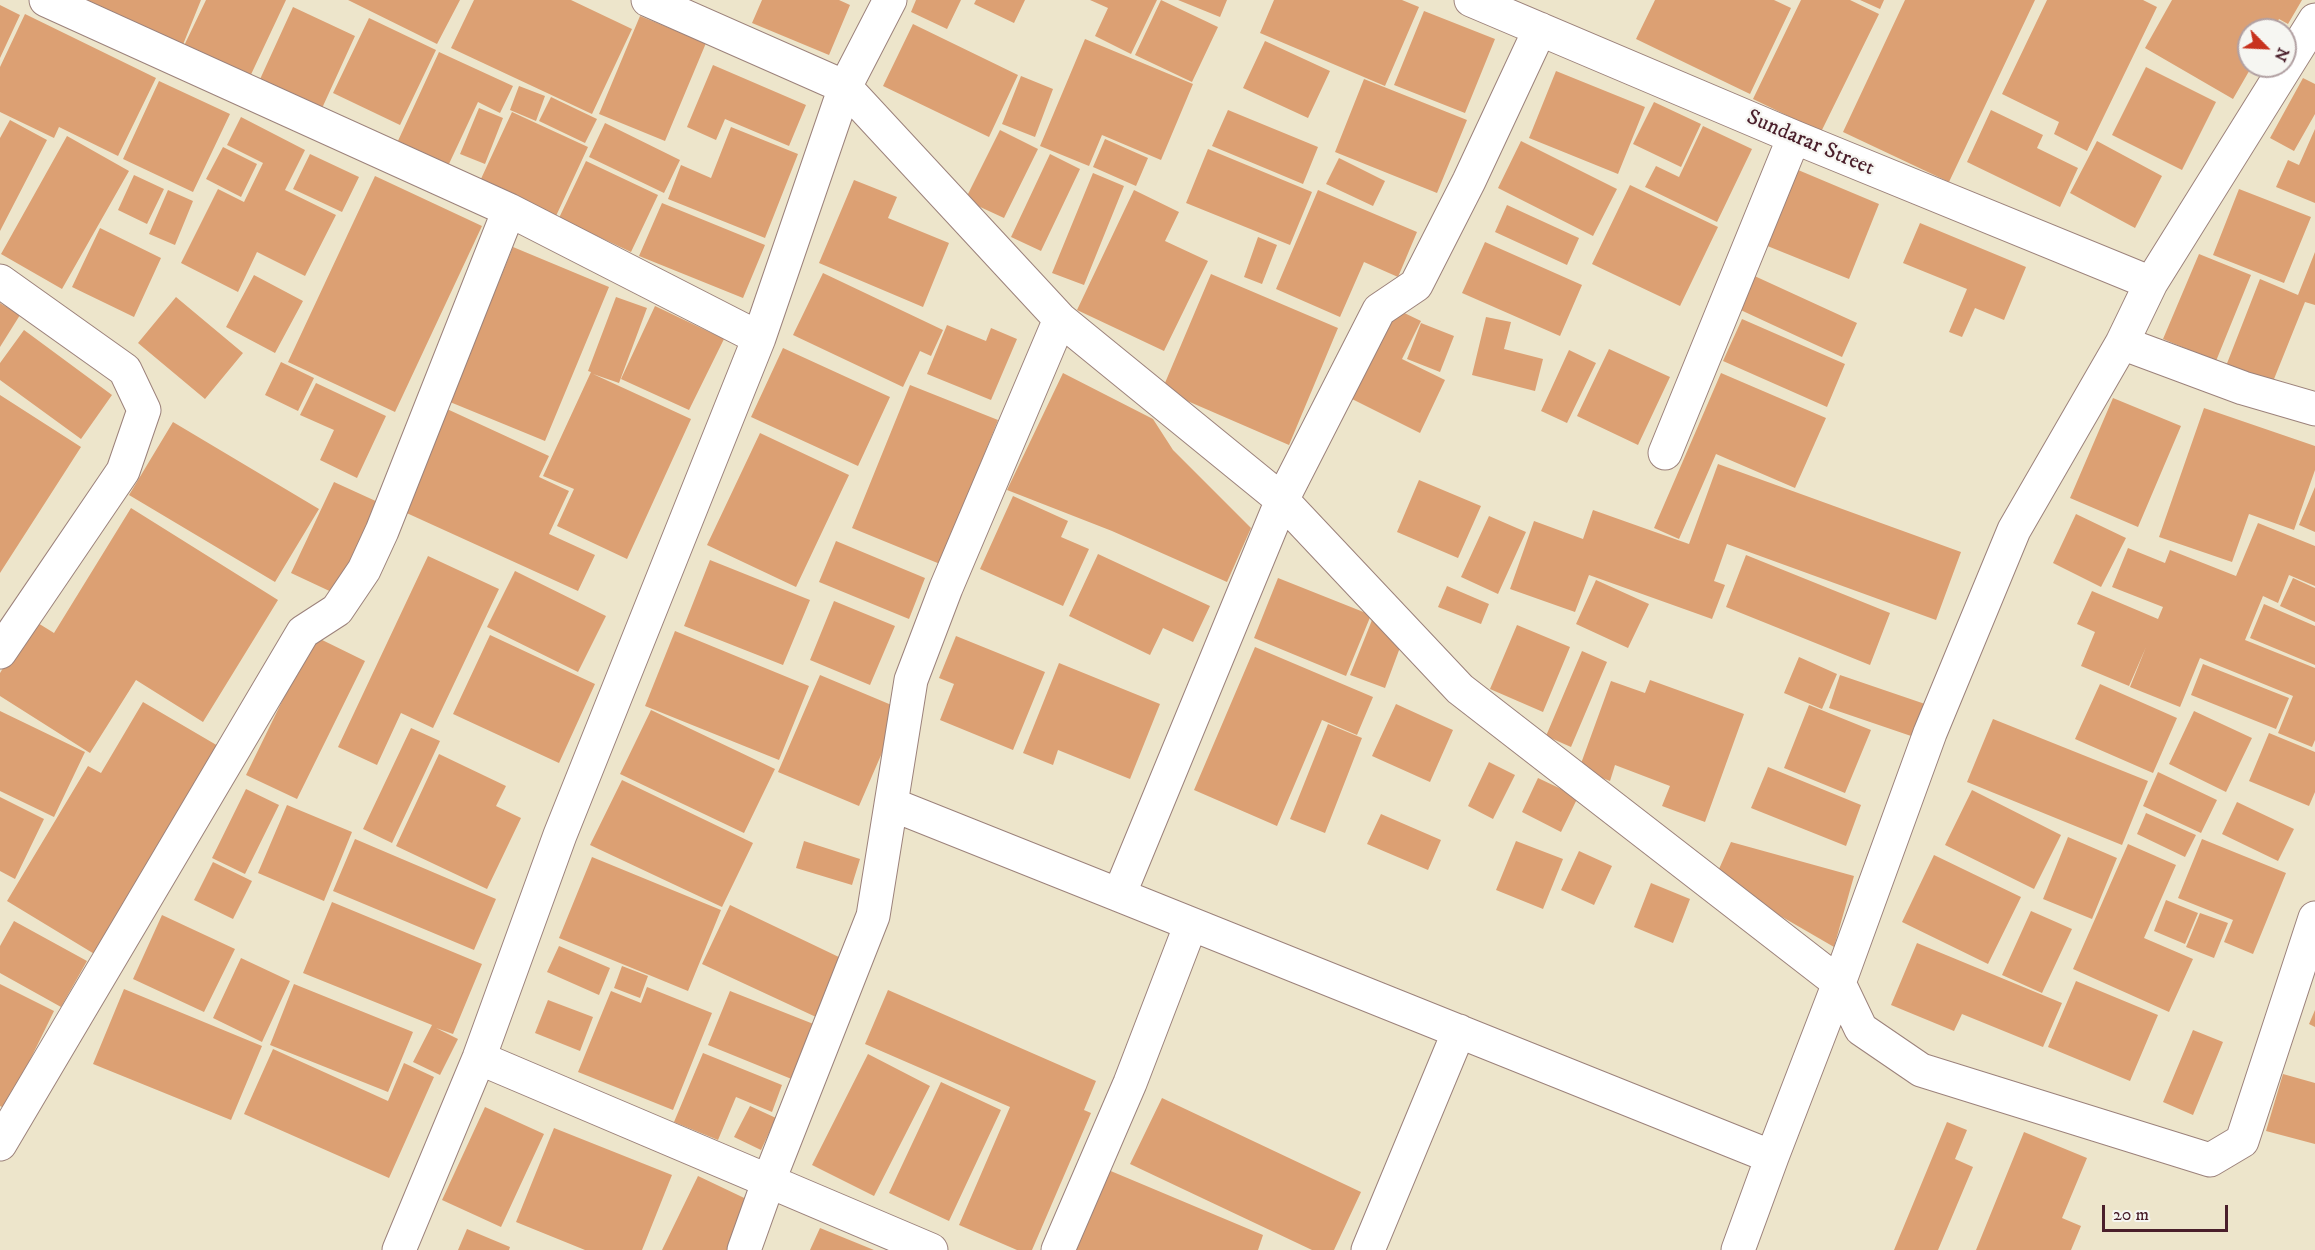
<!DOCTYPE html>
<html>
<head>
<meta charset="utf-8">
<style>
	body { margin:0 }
	#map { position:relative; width:2315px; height:1250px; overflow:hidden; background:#ede5cb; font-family:"IM FELL DW Pica",serif }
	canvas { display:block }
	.north { position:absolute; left:2237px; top:18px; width:60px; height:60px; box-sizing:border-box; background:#f6f6f2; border:2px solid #b1a0a2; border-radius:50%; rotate:114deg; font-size:16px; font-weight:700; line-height:24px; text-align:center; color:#4a1f2b }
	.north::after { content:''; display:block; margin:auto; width:21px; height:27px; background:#c8321e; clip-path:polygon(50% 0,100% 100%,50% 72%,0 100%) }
	.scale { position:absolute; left:2102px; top:1205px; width:126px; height:27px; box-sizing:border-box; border:3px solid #4a1f2b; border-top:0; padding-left:8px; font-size:18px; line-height:21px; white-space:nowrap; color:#4a1f2b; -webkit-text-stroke:4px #f6f6f2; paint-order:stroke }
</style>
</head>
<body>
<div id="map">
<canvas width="2315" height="1250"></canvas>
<div class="north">N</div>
<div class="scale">20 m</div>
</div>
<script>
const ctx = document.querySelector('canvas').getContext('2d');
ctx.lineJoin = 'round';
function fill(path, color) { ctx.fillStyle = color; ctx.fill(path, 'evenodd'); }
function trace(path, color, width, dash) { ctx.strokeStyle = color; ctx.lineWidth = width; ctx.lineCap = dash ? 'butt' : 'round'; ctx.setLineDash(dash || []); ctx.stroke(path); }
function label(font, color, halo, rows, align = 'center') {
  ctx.font = font + ' "IM FELL DW Pica",serif'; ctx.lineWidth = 4.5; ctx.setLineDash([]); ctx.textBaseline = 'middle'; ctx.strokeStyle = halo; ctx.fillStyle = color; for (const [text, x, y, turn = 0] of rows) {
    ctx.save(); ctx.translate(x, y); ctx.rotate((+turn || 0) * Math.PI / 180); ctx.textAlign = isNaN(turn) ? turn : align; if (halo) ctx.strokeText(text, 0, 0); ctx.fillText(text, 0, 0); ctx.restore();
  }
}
const building = new Path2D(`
	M70,0h131l-19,47z
	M206,0h80l-39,83 -66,-31z
	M348,0h112l-23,44z
	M474,0h97l61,29 -40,85 -141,-66z
	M762,0h77l11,5 -21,50 -77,-32z
	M916,0h45l-14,29 -36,-17z
	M976,0h49l-11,23 -40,-19z
	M1090,0h67l-26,54 -36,-18 13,-28z
	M1161,0l57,27 -26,55 -57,-27z
	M1178,0h49l-7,17z
	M1274,0h128l17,7 -34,79 -125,-53z
	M1655,0h119l17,8 -41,86 -114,-55z
	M1801,0h49l29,14 -58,118 -68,-33z
	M1860,0h24l-4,9z
	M1905,0h130l-86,182 -106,-50z
	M2047,0h96l14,7 -70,144 -33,-17 5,-12 -57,-28z
	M2172,0h130l-14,24 -9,-5 -6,11h-24v36h3l-19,33 -88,-51z
	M0,5l20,10 -20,43z
	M293,7l62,29 -37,81 -62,-29z
	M1424,11l71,28 -30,74 -71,-28z
	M25,14l131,64 -38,78 -59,-29 -5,11 -54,-26v-45z
	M640,16l66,27 -41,98 -66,-27z
	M369,18l67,32 -36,75 -67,-32z
	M913,24l105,51 -29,62 -106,-51z
	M1085,39l108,45 -32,76 -59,-25 -13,31 -49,-20z
	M1265,41l65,30 -22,47 -65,-30z
	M439,52l74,34 -13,27 -22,-11 -30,64 -51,-23z
	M713,65l93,40 -17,41 -64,-27 -9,21 -29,-13z
	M2146,67l70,35 -34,68 -70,-35z
	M1556,71l89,36 -27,67 -89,-36z
	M1021,76l32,13 -18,48 -33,-13z
	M2303,78l12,6v30l-21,37 -24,-13z
	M1364,79l103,41 -30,73 -102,-41z
	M159,81l71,33 -37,78 -70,-33z
	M519,86l26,10 -9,25 -26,-11z
	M551,97l46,22 -12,24 -46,-22z
	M1654,102l47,22 -20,43 -48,-23z
	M479,108l24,10 -18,46 -25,-10z
	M1228,110l90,37 -15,37 -91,-38z
	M1991,110l52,25 -6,13 41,20 -18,39 -93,-45z
	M512,112l76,35 -32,69 -76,-35z
	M241,117l64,33 -20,40 51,25 -31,61 -48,-24 -19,40 -57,-29 37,-74 26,13 19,-39 -36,-18z
	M10,120l37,20 -47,91v-93z
	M605,123l75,37 -16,33 -75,-36z
	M1703,126l49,23 -35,73 -72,-35 11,-21 23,11z
	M731,127l67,27 -33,84 -97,-39 13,-34 30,13z
	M2315,129v74l-39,-16 12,-27 11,5z
	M1000,130l38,19 -34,69 -39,-18z
	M67,136l62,35 -67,118 -61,-35z
	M1105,139l43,19 -12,28 -43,-19z
	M1521,141l96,48 -24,47 -95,-48z
	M2097,141l65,35 -27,52 -65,-35z
	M223,147l34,17 -16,33 -35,-18z
	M1208,149l104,43 -22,53 -104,-42z
	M310,154l49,23 -17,35 -49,-23z
	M1050,154l30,15 -39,82 -30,-14z
	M1339,158l46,23 -12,25 -47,-22z
	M586,161l72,34 -27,57 -72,-34z
	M1791,167l88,37 -30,75 -89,-36z
	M1093,173l31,13 -40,99 -32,-12z
	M134,175l30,14 -17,35 -29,-14z
	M375,176l107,50 -87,186 -107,-50z
	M854,180l43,17 -9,21 61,25 -26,64 -104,-44z
	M1630,185l88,42 -38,79 -88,-42z
	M2239,189l72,28 -27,66 -71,-28z
	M168,190l25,11 -18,44 -26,-11z
	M1134,190l45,22 -14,29 43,20 -44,90 -87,-41z
	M1318,190l99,42 -19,45 -34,-15 -24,55 -64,-28z
	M662,203l103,42 -22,53 -104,-42z
	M1507,205l72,33 -12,27 -72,-33z
	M1920,223l106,44 -22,53 -29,-12 -13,29 -13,-5 18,-43 -64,-26z
	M100,228l61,30 -27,59 -62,-30z
	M1258,237l19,8 -15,39 -18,-7z
	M1485,242l97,43 -22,51 -98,-43z
	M513,247l96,40 -64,154 -95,-39z
	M2315,252v53l-10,-3 -33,82 -46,-18 34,-87 38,16z
	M2199,254l52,21 -35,86 -53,-22z
	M823,273l120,57 -12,26 -11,-5 -17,36 -110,-52z
	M1748,273l109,50 -15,34 -110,-51z
	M1211,274l127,54 -49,117 -127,-55z
	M254,275l49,26 -28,52 -49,-26z
	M176,297l67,56 -38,46 -67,-56z
	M616,297l31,11 -28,75 -26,-9 98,45 -64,140 -70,-33 17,-37 -31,-13 48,-104 -3,-1z
	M0,303l20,12 -20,32z
	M655,306l69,33 -35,71 -68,-31z
	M1396,309l25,12 -19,38 43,21 -25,53 -68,-34z
	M1486,317l25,5 -7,27 39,10 -8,32 -63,-16z
	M1742,319l103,45 -18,43 -104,-46z
	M1421,323l33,13 -14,36 -33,-13z
	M947,325l39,16 5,-13 26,11 -26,61 -64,-26z
	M24,330l88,65 -31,44 -81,-59v-17z
	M783,348l107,49 -32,69 -107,-49z
	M1609,349l61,28 -32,68 -61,-29z
	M1569,350l27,13 -29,60 -26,-12z
	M281,362l33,16 -16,33 -33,-16z
	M1063,373l90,46 20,31 78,78 -24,54 -115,-51 -105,-41z
	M1721,373l105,45 -31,70 -79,-34 -37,85 -25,-11z
	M316,383l70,33 -29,62 -37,-18 14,-30 -34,-15z
	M910,385l88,35 -58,144 -88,-36z
	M0,395l81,52 -81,126z
	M2113,398l68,28 -43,101 -68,-29z
	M2204,408l111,38v24l-21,60 -45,-16 -17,48 -73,-25z
	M447,409l102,47 -10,21 30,14 -20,43 46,21 -17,36 -178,-81z
	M173,422l146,87 -44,73 -146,-87z
	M760,433l89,42 -53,112 -89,-42z
	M1718,464l243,88 -25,68 -209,-76 -13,37 11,4 -13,34 -123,-44 -14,37 -65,-23 24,-68 49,18 10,-29 96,34z
	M1419,480l62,26 -23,52 -61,-26z
	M334,482l46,21 -42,92 -47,-22z
	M2315,487v45l-16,-7z
	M1013,496l55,25 -7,16 28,12 -26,57 -83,-37z
	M131,508l147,92 -75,122 -67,-42 -46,73 -90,-57v-23l33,-53 21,13z
	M2076,514l50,24 -25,49 -48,-24z
	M1489,516l37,16 -28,62 -37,-17z
	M2258,523l57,23v40l-26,-11 -11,28 -15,-7 -18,44 70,28v72l-3,7 -34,-14 15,-37 -93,-38 -20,49 -50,-20 16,-40 -17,39 -48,-20 14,-34 -18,-8 15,-33 66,28 5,-12 -51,-20 16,-39 37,15 5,-13 66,26z
	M836,541l89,37 -16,41 -90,-37z
	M1098,554l112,52 -17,36 -30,-14 -13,27 -81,-39z
	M1746,555l144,58 -20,52 -144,-58z
	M428,556l71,33 -66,139 -32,-15 -24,52 -39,-18z
	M710,560l100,40 -27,65 -99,-39z
	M515,571l91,45 -28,56 -91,-45z
	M1278,578l93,37 -25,61 -92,-38z
	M2293,578l22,10v34l-35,-16z
	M1596,580l53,24 -21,44 -52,-24z
	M1447,586l42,18 -8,20 -43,-17z
	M834,601l61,25 -25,59 -60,-25z
	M2264,604l51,22v39l-65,-27z
	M1372,620l33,14 -20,54 -35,-13z
	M1517,625l53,22 -27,65 -53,-23z
	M675,631l134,55 -30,74 -134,-54z
	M490,635l105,49 -36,79 -106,-49z
	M314,636l51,25 -68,138 -51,-24z
	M956,636l89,36 -32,78 -73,-30 14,-36 -15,-6z
	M1255,647l118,50 -16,38 -35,-15 -45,106 -83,-36z
	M1582,651l25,11 -36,85 -25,-11z
	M1799,657l38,17 -15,35 -38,-16z
	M1059,663l101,41 -30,75 -72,-29 -5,15 -30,-12z
	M2203,664l86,34 -13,31 -85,-34z
	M820,675l81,34 -42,97 -81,-34z
	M1840,675l85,29 -11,33 -85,-29z
	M1650,680l94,34 -39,108 -43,-16 8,-20 -55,-21 -5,16 -31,-12 32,-88 34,12z
	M2100,684l77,34 -24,55 -78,-34z
	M143,702l82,48 -124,208 -94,-57 81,-135 13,7z
	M1396,704l57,26 -23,52 -58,-26z
	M1809,705l62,25 -26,63 -61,-25z
	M651,710l124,59 -31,64 -124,-59z
	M0,711l85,41 -31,65 -54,-26z
	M2194,711l58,27 -26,54 -57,-28z
	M1993,719l155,62 -26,64 -155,-63z
	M1328,724l34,14 -37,95 -35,-14z
	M411,728l29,13 -48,102 -29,-14z
	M2269,733l46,19v40l-6,14 -60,-25z
	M439,754l67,32 -10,20 25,12 -34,71 -91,-43z
	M1489,762l26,13 -22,44 -25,-13z
	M1768,767l93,38 -15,41 -95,-38z
	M2158,772l59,28 -16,33 -58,-27z
	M1538,778l40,19 -17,35 -39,-20z
	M622,780l131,63 -31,64 -132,-62z
	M246,789l33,16 -34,69 -33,-16z
	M1972,790l89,45 -27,54 -89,-44z
	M0,797l44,22 -29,60 -15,-8z
	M2237,802l57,27 -16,32 -56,-27z
	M287,805l65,27 -28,69 -66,-28z
	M2146,813l50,22 -11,22 -48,-23z
	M1381,814l60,26 -13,30 -61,-26z
	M2068,837l49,21 -25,61 -49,-20z
	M355,839l141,60 -22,51 -141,-59z
	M2202,839l84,34 -33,81 -29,-12 9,-22 -55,-22z
	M804,841l56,18 -8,26 -56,-17z
	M1516,841l47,18 -20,50 -47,-19z
	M1731,842l123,34 -20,71 -119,-69z
	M2128,844l48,21 -32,73 49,21 -24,53 -96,-43z
	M1579,851l33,15 -18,39 -33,-15z
	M1934,855l87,42 -33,67 -86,-42z
	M592,857l129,53 -33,81 -129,-53z
	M213,862l39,19 -19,38 -39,-19z
	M1651,883l39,16 -17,44 -39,-16z
	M2166,900l32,13 -13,31 -31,-13z
	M332,902l150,62 -29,70 -17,-6 22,11 -18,36 -27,-13 19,-37 -129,-52z
	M730,905l113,54 -27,58 -114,-53z
	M2031,911l41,18 -30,64 -40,-18z
	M2200,913l28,10 -14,35 -28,-11z
	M162,915l73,34 -31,63 -71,-33z
	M14,921l73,40 -26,46 -61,-34v-27z
	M1917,943l145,60 -19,44 -81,-33 -8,17 -63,-26z
	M559,946l51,22 -11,27 -52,-23z
	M241,958l49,23 -28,61 -49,-24z
	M622,966l26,10 -8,22 -26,-10z
	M2076,981l82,34 -28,66 -82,-34z
	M0,984l54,27 -48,98 -6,-3z
	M294,984l119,48 -25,60 -118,-47z
	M647,987l65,26 -39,97 -95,-38 33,-81 30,12z
	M124,989l138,57 -31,74 -138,-56z
	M888,990l208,91 -12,29 7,3 -59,137h-15l-58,-25 51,-118 -145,-63z
	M730,991l86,34 -22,55 -86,-35z
	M548,1000l45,17 -13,34 -45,-18z
	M2315,1010v17l-6,-3z
	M2193,1030l30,12 -30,73 -30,-13z
	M273,1049l115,52 16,-38 30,14 -45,101 -145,-64z
	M703,1053l79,32 -10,27 -36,-15 -18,43 -44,-18z
	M868,1054l62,32 -56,110 -62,-31z
	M2283,1074l32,9v61l-49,-13z
	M941,1082l60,28 -52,111 -60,-28z
	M1162,1098l199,94 -27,58h-22l-182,-86z
	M750,1106l26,12 -15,32 -27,-13z
	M485,1107l59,27 -43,93 -59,-27z
	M1947,1122l20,8 -12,29 18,8 -35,83h-44z
	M554,1128l118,47 -30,75h-57l-69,-28z
	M2024,1132l63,26 -25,60 19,8 -10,24h-95z
	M1106,1169l157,66 -5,15h-187z
	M698,1176l61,29 -21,45h-76z
	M820,1228l54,22h-64z
	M467,1229l43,18 -1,3h-51z`);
const minor = new Path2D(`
	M46,0l463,210 250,128
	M648,0l197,87 215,232 222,181 178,189 379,294 22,46 60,41 289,90 32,-19 73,-223
	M1471,0l323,137 357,146
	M1540,29l-71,152 -53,104 -37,25 -97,190 -163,395 653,262 67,-174 91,-250 84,-203 108,-187 29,-60 164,-263
	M0,281l125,89 19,40 -21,61 -123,181
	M2122,343l121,45 72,21
	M1665,453l129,-316
	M891,804l228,91
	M479,1058l452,192
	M0,1144l303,-512 34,-22 27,-40 18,-39 127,-321
	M399,1250l80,-192 81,-223 199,-497 86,-251 45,-87
	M744,1250l25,-70 104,-264 38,-236 35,-92 114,-269
	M1058,1250l72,-167 61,-159
	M1368,1250l91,-219
	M1738,1250l34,-93`);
const streetNames = [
	["Sundarar Street",1810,144,23]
];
fill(building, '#dca073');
trace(minor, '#9c827b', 35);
trace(minor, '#fff', 33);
label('22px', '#4a1f2b', '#f6f6f2', streetNames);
</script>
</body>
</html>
